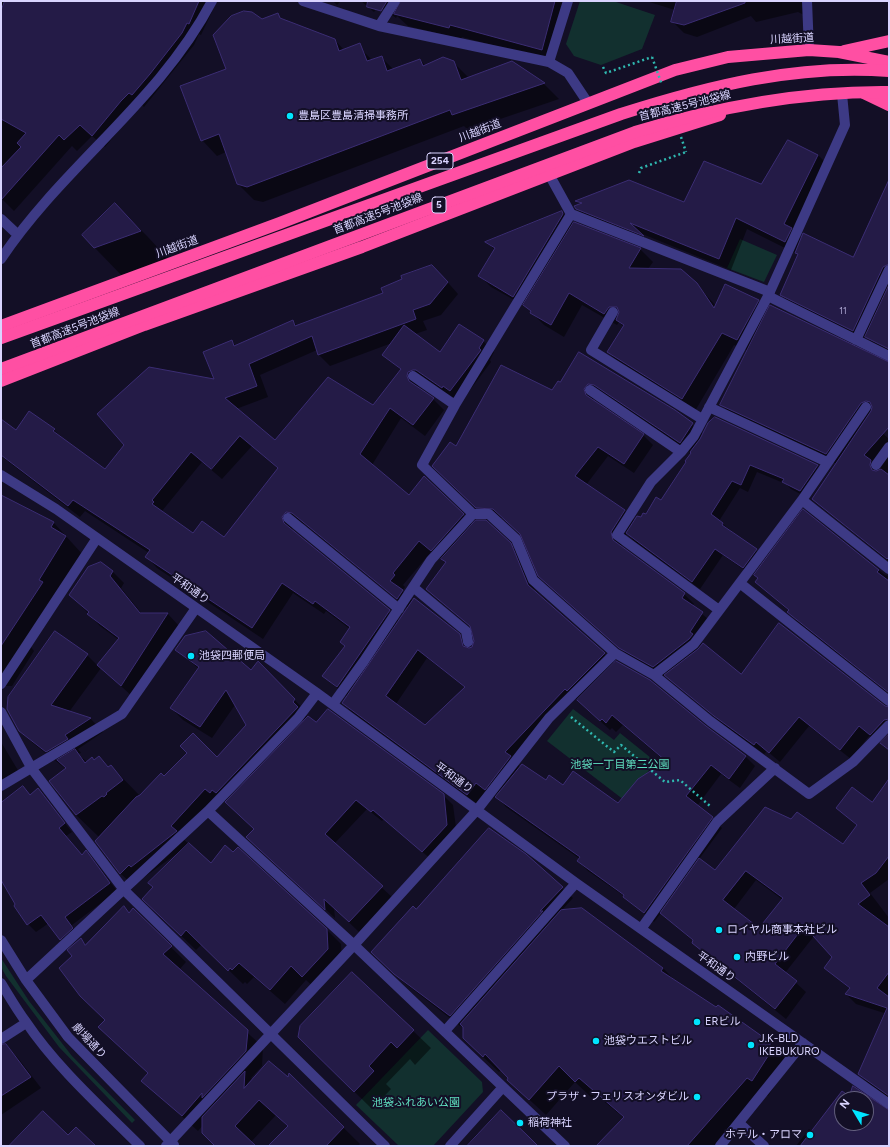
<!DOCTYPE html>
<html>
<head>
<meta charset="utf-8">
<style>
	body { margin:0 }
	#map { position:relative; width:890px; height:1147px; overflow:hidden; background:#130f26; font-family:Figtree,sans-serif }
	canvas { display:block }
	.frame { position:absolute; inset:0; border:2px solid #d9d4ff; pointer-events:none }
	.north { position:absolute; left:834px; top:1091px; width:40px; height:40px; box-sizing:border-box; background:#130f26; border:1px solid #625e7d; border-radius:50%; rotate:308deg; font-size:11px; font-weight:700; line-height:16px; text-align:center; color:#d9d4ff }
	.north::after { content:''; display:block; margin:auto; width:14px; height:18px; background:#00e5ff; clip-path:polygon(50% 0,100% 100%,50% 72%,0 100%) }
</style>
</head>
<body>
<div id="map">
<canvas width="890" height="1147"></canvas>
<div class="frame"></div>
<div class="north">N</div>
</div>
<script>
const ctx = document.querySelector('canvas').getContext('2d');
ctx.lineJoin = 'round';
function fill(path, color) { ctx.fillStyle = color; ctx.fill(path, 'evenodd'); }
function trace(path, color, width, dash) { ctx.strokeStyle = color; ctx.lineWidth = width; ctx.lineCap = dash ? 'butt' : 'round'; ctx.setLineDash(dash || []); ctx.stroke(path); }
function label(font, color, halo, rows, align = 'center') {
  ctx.font = font + ' Figtree,"Noto Sans JP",sans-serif'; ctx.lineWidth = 4; ctx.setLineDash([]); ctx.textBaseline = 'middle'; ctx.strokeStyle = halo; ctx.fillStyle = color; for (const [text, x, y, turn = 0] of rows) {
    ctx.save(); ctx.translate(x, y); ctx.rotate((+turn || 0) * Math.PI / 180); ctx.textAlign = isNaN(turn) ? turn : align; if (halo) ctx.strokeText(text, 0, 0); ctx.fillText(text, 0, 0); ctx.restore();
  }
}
const green = new Path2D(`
	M580,1h33l42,14 -13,34 -41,16 -27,-9 -8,-12z
	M740,239l37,16 -13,27 -37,-14z
	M573,709l41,31 6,-7 36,29 -32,38 -77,-59z
	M1,958l28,43 43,55 63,64 -3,3 -73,-76 -53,-71 -5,-9z
	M428,1030l54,52 1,10 -50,54h-34l-43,-41z`);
const shadow = new Path2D(`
	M1,1h216l-16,34 -2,-1 -5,11 -50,62 -3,-3 -36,43 -13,-11 -15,15 -5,-5 -58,65 -13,-13z
	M333,1h8l-4,4z
	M361,1h209l-17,60 -91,-24 -1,2 -53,-13 -11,-10 -1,2 -17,-13 -5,7z
	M646,1h166l-8,14 -6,-3 -42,10 -5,-6 -54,21 -13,-4 -12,-12 3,-11z
	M334,39l10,11h18l10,10 9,-3 13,13 26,-10 6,6 27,-4 16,16 43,-16 32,22 15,15 -91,31 -4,-4 -201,76 -9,-2 -16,-16 -12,-32 -9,4 -15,-16z
	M818,155l11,11 -33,67 6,6 52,19 35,-57v152l-13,-7 -11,-10 -2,4 -72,-35 -10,-10 18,-40 -52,-26 -16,41 -91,-37 12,12 -64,-25 -12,-12 5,-3 -4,-4 107,2 78,-17z
	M115,204l32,32 25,27 -46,17 -31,-32 -12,-13z
	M562,212l12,12 66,25 13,13 -5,7 48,15 20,22 42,-5 11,10 120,52v55l-10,12 10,9v123l-76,-63 24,-35 -105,-49 -10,-10 27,-54 -15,-6 -39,66 -74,-46 -13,-13 16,-25 -5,-5 -2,3 -35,-20 -18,32 -20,-12 -19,-19 -34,-19 -11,-11 15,-26 -8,-8z
	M443,277l15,17 -17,21 -18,6 4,9 -12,4 26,19 18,-28 24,16 11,11 -4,8 1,2 -30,40 -7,-5 -1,1 -34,-15 -2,5 16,11 11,11 -19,26 -24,-18 -29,47 37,31 15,-18 49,47 37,19 9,9 17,40 79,71 90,63 40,29 10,10 -15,22 -19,-14 -24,32 25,22 -23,31 16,12 128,-26 14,-19 -19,-18 34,-5 17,-23v99l-19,14 19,25v77l-2,2 2,1v101l-16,-11 -14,-14 25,-61 -28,-9 -10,-10 4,-5 -24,-21 8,-11 -20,-21 -29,37 21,19 -20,27 -83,-67 -9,-10 -33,-29 -7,9 -30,-26 -36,-25 -10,-10 2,-2 -74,-52 -10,-11 -2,2 -9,-6 -9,11 -124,-91 -9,-9 4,-6 -24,-21 22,-30 -4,-4 9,-13 -24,-18 -2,3 -31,-21 -30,46 -106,-71 -11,-12 3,-3 -64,-42 -5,6 -79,-61v-23l53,-3 11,11 40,29 111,-90 16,-39 5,6 56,-26 4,5zM392,343l-9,11 18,16 -28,36 -98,35 -39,-32 32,-12 -8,-22 57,-25 2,5 11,11zM252,446l26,23 -54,69 -31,-4 -31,-23 40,-49 20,17zM298,523l6,1 104,84 -9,13 -105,-89 -2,-4zM431,552l16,11 -20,26 45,39 3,13 -2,6 -3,2 -1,-4 -10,-10 -46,-34 -11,-10 3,-4 -2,-2zM427,658l39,30 -41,38 -29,-22zM574,697l36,33 2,-2 4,4 7,-7 43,37 -47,43 -73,-23 -26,-15 -6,-7zM756,880l27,20 -24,30 -25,-21z
	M601,365l74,46 28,23 12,-16 103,48 7,7 -17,25 -17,-9 -5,-5 -29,-12 -9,20 -8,-4 -21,33 45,36 -13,18 -28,-20 -23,34 -66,-48 -7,-8 -6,9 1,6 62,46 10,10 -2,2 21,17 -13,19 41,33 148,33v42l-7,-7 -1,1 -12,-8 -18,23 -42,-33 -29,36 -13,-11 -3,3 -39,-28 -59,-51 -2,1 -34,-19 -80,-71 -28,-51 -18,-17 -18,-1 -42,-41 12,-29zM598,393l6,1 87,59 -4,9 -25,40 -16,14 -11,5 -10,-10 -39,-26 22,-29 26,17 19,-28 -10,-10 -49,-33 -1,-3z
	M1,497l53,26 30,33 -27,43 4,3 -30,45 3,4 -22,35h-11z
	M803,511l82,64 4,1v118l-91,-72 -9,-11 -33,-29 3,-3 -4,-4z
	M112,571l12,12 -3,5 21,26h26l11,12 -46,71 -32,-29 -32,44 21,6 13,14 -25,17 3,4 -3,1 9,8 7,-1 5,-4 10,11 2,-2 29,30 24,-18 53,-20 30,-32 -12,-21 -23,33 -29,-18 -12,-12 28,-39 -23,-20 75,23 19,2 36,38 -2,2 12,10 127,71 10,10 4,30 -24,26 -49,-42 -2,2 -15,-12 -33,35 58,53 -33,35 -25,-24 1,10 -77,-71 -3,-17 -30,-29 -3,3 -4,-4 -36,38 29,26 115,65 15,15 1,20 -24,27 -12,-11 -21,24 -31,-27 -7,7 -2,-2 -2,2 -41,-40 -6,6 -53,-51 43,-52 -43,31 -1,-1 -9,8 -12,-11 -25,-33 3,-4 -23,-22 -26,-34 16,-12 -32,-25 -15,-14 68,-75 11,11 21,-26 -19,-14 -30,-32z
	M1,742l21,35 -21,12z
	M38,790l34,42 -6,4 16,19 4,-3 7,7 24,32 -45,34 8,11 -12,11 -19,-24 -13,9 -8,-8 -13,-18 2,-1 -16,-26v-75l29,-9z
	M525,855l48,43 -12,13 102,57 16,17 91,58 16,16v10l-18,27 -4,-3 -47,53h-120l27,-28 -29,-24 -3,4 -17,-16 -29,33 -38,-35 2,-2 -9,-8 -2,2 -19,-18 -18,-30 -2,2 -54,-42 -24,-22 34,-52z
	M124,908l6,6 3,-4 53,52 -7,8 84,77 -1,19 -11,12 2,2 36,-1 1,-4 70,69 -2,2h-88l18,-19 -12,-12 -25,27 4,4h-38l-14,-21 -5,6 -55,-50 6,-7 -43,-54 -33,-64 8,-16 5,5z
	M353,974l78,74 -16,17 -5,-6 -24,25 5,5 -19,20 -73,-72z
	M7,1047l11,11 23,30 -40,27v-64z
	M853,1088l36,23v35h-93l13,-17 3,3 30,-40 7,6zM842,1099h24v24h-24z
	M478,1133l2,1 58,12h-72z`);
const building = new Path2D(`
	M5,1h194l-10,23 -2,-1 -5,10 -32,41 -18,21 -3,-2 -8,8 -29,35 -12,-11 -16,15 -5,-5 -58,65v-32l20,-21 -4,-4 9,-10 -25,-14v-108z
	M368,1h19l-6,10 -14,-4z
	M401,1h154l-13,49 -92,-25 -1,3 -55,-14z
	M677,1h68v2l-61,22 -13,-3z
	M244,11l8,1 10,7 16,-6 2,5 55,21 4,12 21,-8 7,18 15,-5 5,15 33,-12 3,7 20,-9 11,4 7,19 51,-19 33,22 -93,32 -2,-5 -203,77 -10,-3 -18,-50 -18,7 -21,-55 46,-17 -13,-34 18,-19z
	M788,140l30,15 -34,69 8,4 -7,14 -49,-24 -17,41 -89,-36 14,13 -68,-27 -2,-3 8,-3 -7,-2 54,-21 55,22 20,-41 57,23z
	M889,180v84l-6,3 -30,64 -73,-36 18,-41 -3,-1 8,-20 50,24z
	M115,203l26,28 -47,17 -12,-13z
	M562,211l1,3 -50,83 -35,-21 17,-28 -10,-6z
	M574,222l67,26 -12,20 52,1 16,14 17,25 11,-24 34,16 -22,40 -15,-7 -40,66 -75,-47 17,-27 -8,-5 3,-8 -2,-5h-8l-5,7 -35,-21 -18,32 -21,-12 1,-2 -8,-6z
	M432,265l16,17 -18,22 -17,6 3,9 -98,36 -6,-19 -63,28 8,22 -32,12 50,42 53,-63 45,28 28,-36 -19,-14 22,-30 36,27 19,-28 25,16 -5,8 2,2 -31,41 -7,-5 -1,2 -26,-18h-3l-5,2 -1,4 2,5 25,17 -21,27 -23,-17 -30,46 49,41 15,-19 40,38 -33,37 -12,-10 -26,32 2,2 -5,6 13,9 -6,9 -105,-86 -6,-1 -4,5 2,6 106,87 -53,77 -15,-11 23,-30 -5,-4 10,-15 -35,-26 -2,3 -31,-21 -30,45 -107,-71 5,-7 -77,-50 -5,6 -67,-51v-36l15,11 13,-19 26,18 -2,2 52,38 19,-24 -27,-31 52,-47 65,12 -11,-27 29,-12 2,6 59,-26 2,6 88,-33 -2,-5 21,-9 -1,-3zM240,436l38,32 -54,69 -22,-16 -9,12 -41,-29 2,-2 -2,-2 39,-48 20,17z
	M889,285v64l-24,-12z
	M770,305l119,57v65l-25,28 7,5 -1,5 2,5 4,1 5,-2 8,6v82l-2,2 -75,-60 59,-88 1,-4 -2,-5 -4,-1 -5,2 -35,51 -106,-49z
	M579,352l96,58 18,13 -13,20 -86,-58 -6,-1 -4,5 2,6 58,39 -20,30 -26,-17 -23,29 50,34 -14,22 2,8 72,53 -3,5 21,14 -13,20 3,2 -4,5 -36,28 -34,-19 -81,-72 -18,-42 -27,-25 -17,-1 -44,-42 18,-24 6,4 45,-81 51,25 6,-9 2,1z
	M715,417l103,48 -18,26 -18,-9 2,-3 -34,-14 -9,20 -9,-4 -21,33 12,9 -1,2 35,24 -14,19 -28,-19 -23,33 -66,-49 11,-17 4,1 2,-4 3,1 10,-17 5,3 25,-38 -1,-1 6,-8 -1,-1 10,-13 8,-16z
	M1,495l53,27 -3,5 15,9 -27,44 4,2 -42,64z
	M803,509l76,61 -2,2 12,9v112l-102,-81 2,-2 -34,-28 3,-4 -4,-3z
	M476,520h10l25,23 17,42 77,68 -38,38 -2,-2 -60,63 6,4 -26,34 -9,-7 -9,12 -125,-92 72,-105 46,36 3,12 6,2 3,-1 2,-6 -4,-15 -44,-37 20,-27 -5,-3zM418,650l47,37 -40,38 -39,-29z
	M101,562l12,9 -3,5 30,37h28l-47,73 -24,-21 22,-27 -32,-24 2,-2 -20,-17 19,-28z
	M779,623l106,83 4,1v12l-5,1 -14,15 -11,-9 -19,24 -41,-33 -30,36 -13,-11 -2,3 -40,-29 -50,-41 34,-26 5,-6 38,31z
	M55,631l33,23 -37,51 40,13 -26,17 3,4 -22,13 -27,-21 -12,-22 1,-12z
	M206,631l45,39 7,-9 37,38 -2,3 5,5 -82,86 -4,-3 -2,3 -5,-4 -34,37 6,5 -46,36 -2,-2 -9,9 -25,-33 41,-44 4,-2 21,-22 3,3 23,-23 -7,-7 13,-13 24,24 29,-32 -20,-35 -26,37 -30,-19 29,-41 -24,-17 10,-14z
	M616,661l34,19 56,46 40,30 -17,23 -18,-14 -25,31 27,21 -69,96 -21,-16 1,-2 -47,-34 3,-4 -85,-60 27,-33 24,16 3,-5 14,10 10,-14 45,32 20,-24 28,-18 -54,-46 -6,8 -4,-4 -2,2 -23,-21z
	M328,709l116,85 3,31 -25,27 -49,-42 -2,2 -15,-12 -31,34 58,52 -34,36 -25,-23 1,11 -79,-73 8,-8 -29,-27 83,-86 8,6z
	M889,734v16l-9,-7z
	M75,749l10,14 7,-6 2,3 5,-4 9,11 3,-2 12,15 -17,13 1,1 -3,3 -2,-1 -26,19 -27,-34 17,-13 -9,-8z
	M889,779v77l-13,17 -15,10 9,12 -12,9 31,23v45l-12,16 12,9v99l-31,-22 29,-66 -42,-14 5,-6 -26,-20 8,-11 -28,-31 -29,38 22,17 -22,28 -83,-66 1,-3 -33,-27 39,-55 16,12 50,-63 26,12 6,-7 46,32 14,-19 -21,-17 16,-21 20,15zM746,871l37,27 -24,30 -36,-28z
	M23,786l7,9 8,-7 27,35 -6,5 23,27 4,-5 24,33 -45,34 8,11 -13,12 -19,-25 -14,10 -13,-19 1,-2 -14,-24v-77z
	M489,828l37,26 37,33 -23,24h3l-93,105 -56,-42 -23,-22 42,-46 3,3z
	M189,843l22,20 14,-18 8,7 5,-5 89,82 1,20 -26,28 -11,-11 -21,24 -31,-27 -7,7 -2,-2 -2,3 -42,-41 -5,6 -39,-37 11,-12 -5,-4z
	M124,906l5,7 4,-5 39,38 -9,8 85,76 -2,21 -44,47v-5l-20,23 -41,-35 7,-8 -50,-46 7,-7 -25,-24 -21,-28 13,-12 -5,-6 14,-12 4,7z
	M582,908l81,60 -2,3 55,36 2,-2 52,37v11l-18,28 -5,-3 -60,68h-91l28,-29 -45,-39 -4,4 -16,-16 -30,34 -22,-20 1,-2 -23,-24 -2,3 -20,-19v-11l-3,-3 101,-114z
	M352,972l62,58 -17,18 -6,-6 -22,24 5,5 -20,21 -56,-55 2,-11z
	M6,1044l25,33 -30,19v-51z
	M269,1061l19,16 1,-4 55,54 -18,19h-58l20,-20 -29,-26 -24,26 21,20h-41l-13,-13v-16l43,-46 -1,17z
	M853,1086l36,24v36h-89l42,-55 7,5zM842,1099h24v24h-24z
	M501,1110l28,27 9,9h-71z
	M43,1111l25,24 8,-8 20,19h-87z`);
const path = new Path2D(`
	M603,67l3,6 46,-16
	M639,173l2,-5 45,-16
	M571,717l43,35 7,-7 44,37 15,-2 30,26`);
const minor = new Path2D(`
	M303,1l76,25 170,36 19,11 20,30
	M807,1l2,49
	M379,26l16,-25
	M549,62l19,-61
	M550,176l21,38 199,78
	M571,214l-116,191 -33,60 51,49h16l27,25 17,41 82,73 39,22 56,46 99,73 44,-32 36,-37
	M1,219l16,15
	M1,259c62,-93 159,-158 211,-258
	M768,296l121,60
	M613,312l-22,38 111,69
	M856,340l33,-70
	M413,376l42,29
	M590,390l91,62
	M709,407l118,55
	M876,465l13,-18
	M1,475l55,34 261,184 259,190 313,221
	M802,500l87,69
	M288,518l111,91
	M741,584l148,117
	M413,587l53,44 2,11
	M719,610l-102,-75 34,-53 30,-30 13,-16 74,-140 77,-171 -3,-31
	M654,675l40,-31 108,-144 64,-93
	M1,684l96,-146
	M333,704l31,-43 67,-101 42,-46
	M1,712l31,57 92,121 261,256
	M1,786l121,-72 74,-106
	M208,811l146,134 211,201
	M641,929l76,-107 58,-54
	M1,940l25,40 42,57 106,108
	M26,980l182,-169 90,-93 19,-25
	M1,983c8,13 16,27 25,39 31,46 75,85 114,124
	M445,1031l131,-148
	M1,1039l25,-16
	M739,1123l25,23
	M166,1146l188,-201 123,-135 72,-92 66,-65
	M450,1146l53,-59
	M720,1146l83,-103`);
const highway = new Path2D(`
	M844,51l45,-10
	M864,93l25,12
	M1,326l279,-103 395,-153 53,-13 81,-7 30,2 50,10
	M1,381l143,-56 218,-78 272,-105 86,-27`);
const pathBridge = new Path2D(`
	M652,57l10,28
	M681,137l5,15`);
const highwayBridge = new Path2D(`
	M1,338l620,-224c88,-28 175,-50 268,-43
	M1,369l634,-237c82,-25 168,-41 254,-40`);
const markers = [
	[290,116,4,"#00e5ff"],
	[191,656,4,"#00e5ff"],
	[719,930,4,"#00e5ff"],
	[737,957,4,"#00e5ff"],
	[697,1022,4,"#00e5ff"],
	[596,1041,4,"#00e5ff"],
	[751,1045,4,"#00e5ff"],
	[697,1097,4,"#00e5ff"],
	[520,1123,4,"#00e5ff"],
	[810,1135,4,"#00e5ff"]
];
const numberNames = [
	["11",843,311]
];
const shields = [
	[440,161,26],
	[439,205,14]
];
const shieldNames = [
	["254",440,161],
	["5",439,205]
];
const streetNames = [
	["川越街道",792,39,-3],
	["首都高速5号池袋線",685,106,-14],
	["川越街道",480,131,-21],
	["首都高速5号池袋線",378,214,-21],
	["川越街道",177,247,-20],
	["首都高速5号池袋線",75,328,-21],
	["平和通り",190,589,35],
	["平和通り",454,778,36],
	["平和通り",716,967,35],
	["劇場通り",89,1041,47]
];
const poiNames = [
	["豊島区豊島清掃事務所",298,116],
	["池袋四郵便局",199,656],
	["ロイヤル商事本社ビル",727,930],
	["内野ビル",745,957],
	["ERビル",705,1022],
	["J.K-BLD",759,1039],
	["IKEBUKURO",759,1052],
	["池袋ウエストビル",604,1041],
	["プラザ・フェリスオンダビル",689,1097,"right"],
	["稲荷神社",528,1123],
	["ホテル・アロマ",802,1135,"right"]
];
const parkNames = [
	["池袋一丁目第二公園",620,765],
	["池袋ふれあい公園",416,1103]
];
fill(green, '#12302f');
fill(shadow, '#0007');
fill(building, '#241b47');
trace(building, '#3b2d73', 1);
trace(path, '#2fb8b0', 2.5, [2, 3]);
trace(minor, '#3d3a85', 10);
trace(highway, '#ff4fa3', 12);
trace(pathBridge, '#2fb8b0', 2.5, [2, 3]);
trace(highwayBridge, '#ff4fa3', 12);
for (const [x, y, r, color] of markers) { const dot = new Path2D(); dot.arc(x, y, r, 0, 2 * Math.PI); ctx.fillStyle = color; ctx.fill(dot); trace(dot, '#130f26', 1.5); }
label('9px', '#aca6d1', null, numberNames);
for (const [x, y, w] of shields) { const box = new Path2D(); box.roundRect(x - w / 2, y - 8, w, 16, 3); ctx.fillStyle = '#130f26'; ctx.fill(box); trace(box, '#d9d4ff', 1); }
label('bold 10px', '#d9d4ff', null, shieldNames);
label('11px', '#d9d4ff', '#130f26', streetNames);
label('11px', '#d9d4ff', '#130f26', poiNames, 'left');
label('11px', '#5fe0c0', '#130f26', parkNames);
</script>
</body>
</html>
